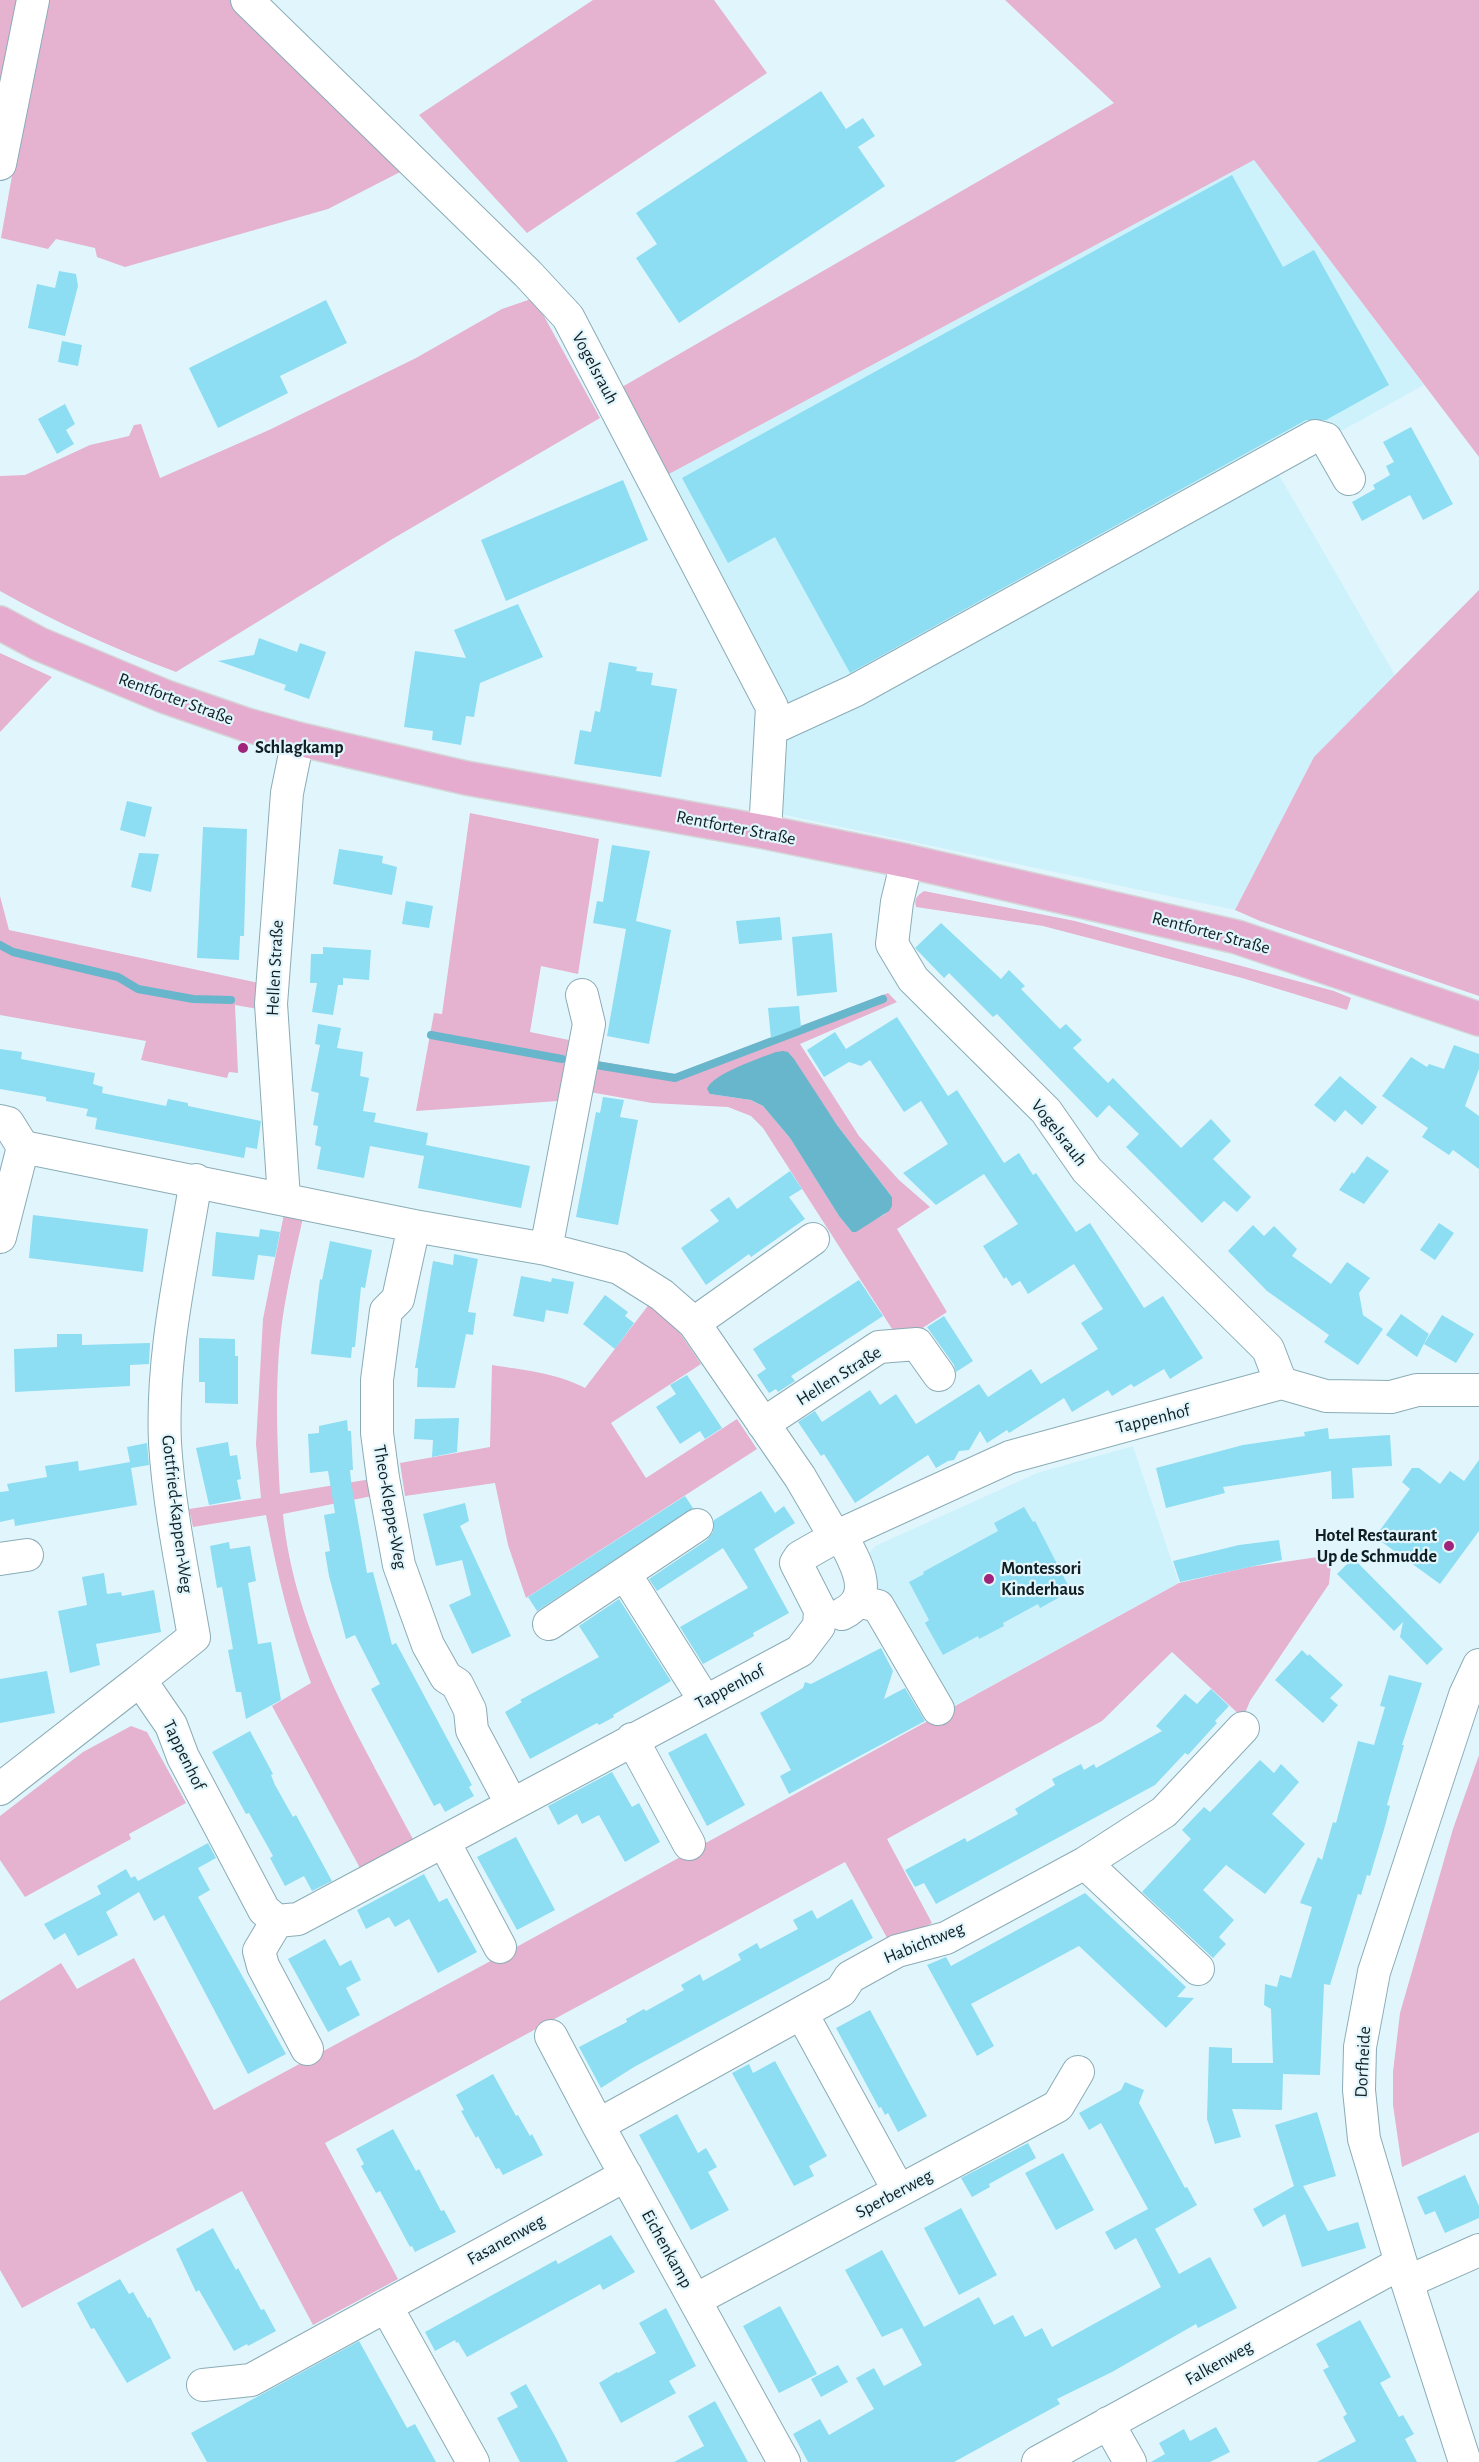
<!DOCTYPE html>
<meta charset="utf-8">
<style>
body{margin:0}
canvas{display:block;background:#e1f6fc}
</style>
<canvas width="1479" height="2462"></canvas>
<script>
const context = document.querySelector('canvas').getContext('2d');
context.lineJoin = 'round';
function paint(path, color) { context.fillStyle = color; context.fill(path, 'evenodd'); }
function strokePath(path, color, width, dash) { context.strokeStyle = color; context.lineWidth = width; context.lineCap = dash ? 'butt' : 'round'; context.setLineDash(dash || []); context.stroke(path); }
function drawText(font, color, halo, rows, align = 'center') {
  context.font = font + ' "Alegreya Sans",sans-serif'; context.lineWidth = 4.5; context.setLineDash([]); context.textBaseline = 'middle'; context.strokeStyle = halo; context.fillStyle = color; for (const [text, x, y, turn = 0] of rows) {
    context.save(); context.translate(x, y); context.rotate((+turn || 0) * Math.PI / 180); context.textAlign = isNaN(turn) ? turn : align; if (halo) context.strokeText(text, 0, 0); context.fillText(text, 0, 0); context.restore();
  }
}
const built = new Path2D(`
 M1254 160 1424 385 1275 468 1395 675 1314 757 1235 910 775 813 783 702 669 474Z
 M1133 1446 1179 1583 945 1711 877 1590 867 1566V1556L875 1546 1037 1473Z`);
const green = new Path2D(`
 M0 0H20L0 90Z
 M43 0H235L406 169 328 209 125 267 97 257 95 248 56 239 48 249 1 238Z
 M593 0H714L767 73 527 233 419 115Z
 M1005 0H1479V457L1254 160 669 474 622 387 1114 103Z
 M534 298 600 418 394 538 176 672C115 649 57 623 0 591V476L25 475 90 445 129 436 134 425 141 424 160 478 269 430 416 358 502 309Z
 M1479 590V996L1260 921 1235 910 1314 757Z
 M0 653 52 677 0 732Z
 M470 813 599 839 578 974 541 966 530 1032 569 1040 558 1101 416 1111 434 1013 442 1014Z
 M924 891 1075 921 1334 991 1351 998 1347 1010 1242 978 1043 926 916 907C914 898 917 896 924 891Z
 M0 896 9 930 259 983 258 1009 235 1005 238 1073 229 1072 227 1078 141 1060 146 1041 0 1015Z
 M888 993 897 1002 800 1044 859 1136 899 1180 930 1207 897 1229 947 1312 921 1329 896 1335 763 1128 751 1116 728 1107 652 1103 584 1091 591 1060 675 1074ZM788 1052 837 1125 892 1197 885 1214 852 1232 839 1216 790 1138 763 1106 751 1100 710 1094Z
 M284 1214 303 1218C296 1248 289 1279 284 1309 274 1371 277 1433 280 1494L371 1479 372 1496 283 1514C294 1632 359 1736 413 1839L360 1868 272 1706 311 1683C290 1628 277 1573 266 1515L193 1527 189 1509 261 1498 256 1444 263 1319Z
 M650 1303 673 1323 701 1364 611 1423 646 1478 737 1419 757 1449 526 1598 508 1545 495 1483 405 1496 400 1463 490 1447 492 1365C523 1370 557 1373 585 1388Z
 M1332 1555 1329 1584 1250 1701 1243 1718 1172 1652 1102 1721 887 1839 932 1923 891 1945 845 1862 325 2143 398 2279 313 2325 242 2191 22 2308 0 2270V2001L61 1963 77 1989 134 1958 214 2110 511 1950 1179 1583 1249 1567Z
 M131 1726 147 1732 186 1803 129 1834 131 1839 25 1897 0 1860V1816L83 1752Z
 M1479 1755V2132L1402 2167 1393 2105V2072L1400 2013 1453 1829Z`);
const water = new Path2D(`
 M783 1051 788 1052 794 1059 837 1125 892 1197V1206L889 1211 856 1232H852L839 1216 790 1138 763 1106 751 1100 710 1094 707 1089C712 1074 760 1058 776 1052Z`);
const stream = new Path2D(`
 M0 945 13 952 118 977 138 989 193 999 231 1000
 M431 1035 562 1059
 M596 1065 675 1078 883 999`);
const building = new Path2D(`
 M821 91 846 129 863 118 875 136 858 147 885 186 679 323 636 258 657 244 636 213Z
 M1232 175 1283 267 1314 250 1389 385 1326 420H1306L850 673 775 537 728 563 682 478Z
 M59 271 76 274 78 286 65 336 28 328 37 284 55 288Z
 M326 300 347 343 280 376 288 393 218 428 189 368Z
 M62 341 82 345 78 366 58 362Z
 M65 404 75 424 66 430 74 444 57 454 38 419Z
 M1411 427 1453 504 1423 520 1410 495 1362 521 1352 502 1375 489 1373 485 1390 475 1386 466 1394 462 1383 442Z
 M623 480 648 540 506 601 481 540Z
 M518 604 543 657 480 683 474 717 466 716 461 745 432 740 433 731 404 727 415 651 466 658 454 630Z
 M259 638 297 652 300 643 326 652 309 699 284 690 286 685 218 661 254 655Z
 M609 662 637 667 636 671 653 673 651 685 677 689 661 777 574 764 580 730 591 732 595 711 600 712Z
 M127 801 152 807 145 837 120 830Z
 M203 827 247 829 244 936H240L239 960 197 958Z
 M612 845 650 851 636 921 671 930 649 1044 607 1036 626 929 593 923 597 901 603 902Z
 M339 849 383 856 382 863 397 867 392 895 333 884Z
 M139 853 159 854 151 892 131 887Z
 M406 901 433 906 429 928 402 924Z
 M780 917 782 940 739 944 736 921Z
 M941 923 1001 979 1009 970 1025 986 1021 989 1060 1029 1066 1024 1082 1040 1073 1048 1108 1083 1113 1078 1181 1148 1211 1119 1231 1141 1213 1159 1251 1197 1237 1212 1224 1201 1202 1223 1126 1147 1139 1134 1109 1105 1097 1118 997 1014 993 1017 949 973 944 978 915 948Z
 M832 933 837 992 797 996 792 937Z
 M323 947 371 950 369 980 343 978V985H338L333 1015 312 1012 317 983H310L311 954H323Z
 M799 1006 801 1027 771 1038 768 1008Z
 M897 1017 948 1096 957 1090 1004 1163 1019 1153 1033 1175 1036 1173 1076 1232 1090 1223 1144 1308 1163 1296 1203 1358 1170 1379 1164 1369 1134 1387 1131 1384 1112 1396 1108 1390 1072 1412 1064 1398 1009 1433 1007 1430 987 1443 980 1431 969 1450 959 1451 954 1460 948 1461 936 1468 928 1455 855 1503 824 1454 821 1456 798 1422 815 1411 822 1422 870 1390 880 1405 896 1394 916 1424 979 1384 988 1397 1031 1369 1041 1384 1098 1349 1081 1323 1103 1309 1074 1264 1028 1294 1020 1281 1012 1286 1006 1277 1004 1279 983 1246 1018 1224 984 1174 936 1205 903 1173 948 1144 921 1101 904 1112 870 1060 861 1066 849 1062 824 1077 807 1050 835 1032 846 1049Z
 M318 1024 341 1028 337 1048 363 1052 360 1076 369 1078 363 1111 376 1113 374 1122 428 1133 426 1145 530 1166 521 1208 418 1188 424 1156 370 1146 364 1178 317 1169 321 1147 315 1145 318 1126 313 1125 319 1093 311 1091 320 1045 315 1044Z
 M1454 1045 1479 1054V1069L1465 1106 1479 1116V1169L1453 1150 1449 1155 1422 1137 1428 1128 1382 1096 1411 1057 1427 1067 1429 1064 1444 1069Z
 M0 1049 22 1052 21 1059 95 1073 93 1084 103 1087 102 1093 166 1106 168 1099 188 1103V1106L261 1121 257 1149 246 1147 244 1158 95 1129 97 1118 86 1116 88 1109 46 1101V1097L0 1089Z
 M1340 1076 1377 1107 1362 1125 1345 1110 1335 1122 1314 1105Z
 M603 1097 624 1100 620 1117 638 1120 618 1225 576 1217 596 1112 600 1113Z
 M1367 1156 1389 1171 1364 1204 1339 1190 1352 1172 1354 1174Z
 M790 1171 802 1189 789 1197 805 1219 751 1257 749 1254 706 1285 681 1248 719 1221 710 1210 729 1197 737 1209Z
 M33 1215 148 1229 143 1272 29 1258Z
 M1439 1223 1454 1233 1435 1260 1420 1250Z
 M1253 1225 1264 1236 1274 1226 1297 1249 1292 1256 1331 1284 1347 1262 1370 1278 1359 1293 1363 1315 1383 1329 1358 1365 1324 1342 1329 1335 1267 1291 1228 1251Z
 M260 1229 280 1232 275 1257 258 1255 254 1280 212 1276 216 1232 259 1237Z
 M330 1241 372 1250 365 1288 361 1287 355 1347H352L351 1358 311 1354 320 1279 322 1280Z
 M454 1254 478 1259 468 1312 476 1313 473 1335 466 1334 455 1388 417 1387 418 1368H415L433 1261 453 1265Z
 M521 1276 551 1282 552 1278 574 1282 568 1314 546 1310 544 1322 513 1316Z
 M859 1280 883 1316 791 1376 795 1381 778 1392 776 1389 769 1393 757 1375 766 1369 753 1349Z
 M605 1295 628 1312 625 1316 634 1323 615 1349 583 1324Z
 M1401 1314 1429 1334 1417 1357 1386 1335Z
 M1442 1315 1474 1334 1456 1363 1424 1344Z
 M944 1316 973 1361 956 1372 954 1365 927 1327Z
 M57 1334H82V1345L150 1343 149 1364 130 1365V1386L15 1392 14 1349 57 1347Z
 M199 1338 235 1339V1356H238V1404L205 1403V1382H199Z
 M687 1375 722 1428 705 1439 700 1431 680 1444 656 1407 676 1394 670 1385Z
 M459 1418 457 1452 432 1457 433 1440 414 1439 415 1419Z
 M347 1420 348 1431H351L353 1470H350L351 1481 367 1573 373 1572 392 1645 396 1643 472 1785 469 1787 474 1796 445 1812 440 1803 434 1806 371 1689 380 1684 355 1635 346 1639 329 1576 325 1552 330 1551 324 1515 335 1513 328 1471 310 1473 308 1434 319 1433V1426Z
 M1328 1428 1329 1439 1390 1435 1392 1466 1352 1468 1354 1498 1332 1499 1331 1471 1223 1487 1225 1493 1166 1508 1156 1468 1243 1445 1305 1436 1304 1432Z
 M228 1442 230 1456 237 1455 241 1479 237 1480 241 1499 209 1505 196 1448Z
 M147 1443 149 1465 131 1468 137 1505 15 1526 14 1519 0 1522V1492L9 1491 7 1484 47 1477 45 1466 78 1461 79 1471 130 1462 127 1447Z
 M1479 1460V1531L1440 1584 1375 1537 1410 1489 1402 1482 1412 1468H1419L1440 1484 1450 1471 1464 1481Z
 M761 1491 775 1513 784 1506 795 1523 754 1549 789 1613 753 1633 754 1636 703 1664 680 1627 748 1588 723 1548 657 1591 649 1579 707 1540 713 1532 714 1520Z
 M685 1496 693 1508 537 1611 528 1597Z
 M465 1503 469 1521 460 1526 511 1636 472 1654 449 1605 471 1595 462 1560 436 1566 423 1514Z
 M1024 1507 1033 1522 1035 1521 1071 1591 1040 1608 1038 1604 1003 1623 1004 1626 979 1639 978 1636 943 1655 925 1623 929 1620 909 1582 924 1574 923 1572 998 1531 994 1523Z
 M1279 1540 1282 1560 1180 1582 1173 1561 1239 1545Z
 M229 1542 230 1549 250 1546 256 1581 248 1583 258 1644 271 1642 281 1700 246 1719 241 1692H236L228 1650 233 1649 222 1587 217 1588 210 1546Z
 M1358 1553V1563L1443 1649 1427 1665 1400 1637 1403 1622 1394 1631 1337 1574Z
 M104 1573 107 1594 121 1592 122 1596 154 1590 161 1632 96 1644 100 1665 70 1673 58 1611 87 1605 82 1577Z
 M619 1599 671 1681 613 1715 614 1717 599 1725 597 1723 530 1759 505 1712 522 1702 520 1700 599 1657 579 1626Z
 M881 1648 893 1671 884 1699 905 1688 925 1721 789 1794 780 1776 791 1770 760 1713 803 1688 805 1682 811 1684Z
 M1302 1650 1308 1656 1309 1654 1343 1685 1330 1698 1338 1705 1323 1723 1275 1680Z
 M47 1671 55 1713 0 1723V1679Z
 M1389 1675 1422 1683 1402 1745H1404L1387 1805 1390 1806 1385 1826 1370 1876 1367 1875 1361 1895 1358 1894 1330 1985 1324 1984 1320 2075 1283 2074 1282 2110 1232 2109 1241 2137 1215 2144 1207 2119 1209 2047 1232 2048V2063H1273L1271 2009 1264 2005 1265 1984 1277 1987 1280 1975 1291 1978 1312 1907 1300 1903 1318 1857 1322 1860 1333 1822 1336 1823 1358 1741 1374 1745 1385 1707 1380 1706Z
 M1211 1689 1229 1706 1215 1721 1217 1723 1188 1755 1185 1753 1155 1785 936 1904 924 1883 915 1887 905 1870 965 1838 967 1842 1018 1814 1015 1809 1055 1785 1052 1779 1081 1764 1084 1770 1094 1764 1096 1768 1162 1731 1156 1726 1185 1694 1197 1704Z
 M250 1731 273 1774 271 1775 275 1785 293 1817 296 1815 332 1881 312 1891 304 1876 285 1886 270 1858 273 1856 249 1813 246 1814 212 1752Z
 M706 1733 745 1805 707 1826 668 1753Z
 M1260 1760 1274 1773 1281 1764 1299 1782 1272 1814 1305 1844 1265 1894 1226 1865 1203 1890 1234 1920 1219 1937 1226 1944 1213 1958 1142 1892 1191 1839 1182 1830 1204 1807 1210 1812Z
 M612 1772 632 1807 639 1803 660 1842 625 1862 599 1815 582 1824 577 1814 558 1825 548 1806Z
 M516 1837 555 1910 517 1930 477 1857Z
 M208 1843 216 1858 198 1868 210 1890 198 1897 286 2054 248 2074 164 1915 154 1921 139 1892 106 1912 118 1935 78 1956 65 1933 54 1940 44 1924 101 1894 97 1886 126 1869 131 1878 135 1876 138 1881Z
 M424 1874 439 1902 447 1898 477 1952 438 1973 409 1919 395 1927 389 1917 366 1929 357 1910Z
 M1085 1893 1186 1987 1177 1997 1194 1998 1166 2028 1079 1946 971 2004 994 2046 977 2056 927 1965 946 1957 951 1966Z
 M852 1899 873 1938 634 2067 601 2088 579 2047 627 2022 626 2019 644 2009 646 2011 684 1990 681 1985 700 1974 703 1981 741 1960 738 1954 757 1943 760 1949 798 1929 793 1920 812 1910 817 1919Z
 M325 1939 340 1966 351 1960 361 1980 346 1988 360 2015 328 2032 288 1959Z
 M870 2010 927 2116 898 2132 888 2113 885 2115 881 2107 879 2108 836 2028Z
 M775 2061 827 2156 809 2166 814 2176 794 2186 732 2073 749 2064 753 2073Z
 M493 2074 516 2116 518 2115 530 2136 532 2134 543 2155 503 2175 499 2168 496 2169 478 2136 476 2138 461 2111 464 2110 456 2095Z
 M1125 2082 1144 2090 1139 2103 1185 2188 1187 2187 1197 2205 1155 2229 1179 2274 1210 2257 1237 2308 1198 2328 1196 2324 1112 2372 1057 2399 1060 2404 954 2462H808L793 2434 820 2419 829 2435 874 2409 856 2378 874 2368 884 2386 922 2365 902 2328 882 2337 845 2270 882 2250 924 2327 979 2297 994 2325 1013 2315 1025 2337 1042 2328 1052 2347 1161 2287 1136 2238 1115 2250 1105 2232 1148 2209 1101 2123 1089 2130 1079 2113 1121 2090Z
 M1317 2112 1336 2176 1303 2186 1328 2231 1358 2222 1366 2248 1302 2267 1285 2214 1263 2227 1253 2209 1294 2186 1275 2125Z
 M677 2114 698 2153 706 2148 717 2167 708 2172 729 2210 691 2230 639 2135Z
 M393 2129 416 2171 419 2169 441 2211 444 2210 456 2232 415 2252 412 2246 410 2247 380 2191 376 2193 361 2166 364 2164 356 2149Z
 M1028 2143 1036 2158 989 2184 990 2187 972 2197 961 2178Z
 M1063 2153 1094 2210 1056 2230 1025 2173Z
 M1465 2175 1479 2206V2218L1445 2233 1435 2211 1425 2215 1417 2197Z
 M961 2208 997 2275 959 2295 924 2228Z
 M213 2228 236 2270 238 2268 261 2310 264 2309 276 2331 248 2346 247 2344 234 2351 199 2290 196 2292 176 2249Z
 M611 2235 635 2272 603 2290 600 2284 467 2357 458 2342 456 2343 455 2340 435 2351 425 2332 556 2260 558 2264Z
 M120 2279 129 2294 133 2292 148 2318 150 2317 171 2358 127 2383 94 2328 91 2329 77 2303Z
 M780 2306 817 2374 779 2393 743 2326Z
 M666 2308 696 2366 669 2381 676 2393 621 2423 599 2383 617 2372 618 2373 656 2353 639 2323Z
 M1360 2320 1391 2377 1380 2383 1399 2417 1403 2415 1414 2434 1405 2439 1417 2462H1317L1356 2441 1343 2417 1347 2414 1323 2370 1329 2367 1316 2344Z
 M359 2341 407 2428 415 2424 436 2462H207L191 2433Z
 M838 2365 848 2382 821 2397 811 2379Z
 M526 2384 556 2438 568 2462H520L497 2418 518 2407 510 2393Z
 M715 2401 748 2462H674L704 2446 688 2416Z
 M1216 2427 1230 2452 1210 2462H1151L1165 2454 1159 2443 1184 2429 1190 2441Z`);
const minor = new Path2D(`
 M247 0 528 274 568 317 772 707 765 832
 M0 164 33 0
 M771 729 854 691 1315 436 1326 439 1349 479
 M907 861 897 902 892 944 913 979 1046 1111 1087 1170 1268 1349 1281 1383
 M0 1121 8 1123 23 1147 414 1226 546 1249 619 1268 662 1295 694 1323 800 1477 835 1537
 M284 1198 271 1004 287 793 298 739
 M414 1226 398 1299 386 1311 377 1380V1433L383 1478 399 1565 428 1645 446 1677 457 1684 470 1710 472 1730 511 1803
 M0 1237 23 1147
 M546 1249 589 1024 582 995
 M694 1323 813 1239
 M763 1424 879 1347 917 1344 939 1375
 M841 1535C854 1560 878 1596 842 1614
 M0 1559 27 1555
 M625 1574 705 1701
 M857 1601 878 1606 938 1709
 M549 1624 697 1525
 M140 1680 194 1637C183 1573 169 1508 165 1443 161 1355 182 1267 196 1180
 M632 1739 689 1844
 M0 1789 140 1680 171 1725 183 1757 264 1910 277 1921 298 1919 800 1651 819 1626 820 1610 796 1563 800 1557 835 1537 1010 1457 1281 1383 1326 1396 1391 1397 1417 1390H1479
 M444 1842 500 1947
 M1085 1863 1198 1969
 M277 1921 259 1951 263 1966 307 2049
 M802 2014 899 2191
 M551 2036 598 2125 784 2462
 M598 2125 841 1991 850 1977 897 1951 946 1938 1085 1863 1164 1812 1243 1728
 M1407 2282 1479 2250
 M695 2300 1058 2106 1078 2072
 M386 2306 473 2462
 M203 2385 251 2380 626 2175
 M1108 2423 1130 2462
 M1038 2462 1401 2263
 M1465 2462 1401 2263 1364 2139 1359 2090 1360 2047 1374 1972 1465 1695 1479 1665`);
const major = new Path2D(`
 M0 623 39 644 166 697 247 725 298 739 466 778 765 832 907 861 1237 937 1479 1019`);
const markers = [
 [243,748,6,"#9f247a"],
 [1449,1546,6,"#9f247a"],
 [989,1579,6,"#9f247a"]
];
const streetNames = [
 ["Vogelsrauh",595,368,62],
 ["Rentforter Straße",176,699,20],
 ["Rentforter Straße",736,828,11],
 ["Rentforter Straße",1211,933,15],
 ["Hellen Straße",275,968,-87],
 ["Vogelsrauh",1059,1133,52],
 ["Hellen Straße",839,1376,-32],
 ["Tappenhof",1153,1419,-14],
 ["Theo-Kleppe-Weg",390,1507,80],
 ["Gottfried-Kappen-Weg",177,1514,83],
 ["Tappenhof",730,1687,-28],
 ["Tappenhof",184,1755,64],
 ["Habichtweg",924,1943,-22],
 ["Dorfheide",1363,2062,-87],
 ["Sperberweg",894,2194,-28],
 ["Fasanenweg",506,2240,-29],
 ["Eichenkamp",667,2249,61],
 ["Falkenweg",1219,2363,-29]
];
const poiNames = [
 ["Schlagkamp",255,748],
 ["Hotel Restaurant",1437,1536,"right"],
 ["Up de Schmudde",1437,1557,"right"],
 ["Montessori",1001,1569],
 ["Kinderhaus",1001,1590]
];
paint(built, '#cef2fc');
paint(green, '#e5b2d0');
paint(water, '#67b6cb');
strokePath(stream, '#67b6cb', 8);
paint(building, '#8dddf3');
strokePath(minor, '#8bacb6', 34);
strokePath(major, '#d4d6d7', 36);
strokePath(minor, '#fff', 32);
strokePath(major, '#e6acd0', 33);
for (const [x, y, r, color] of markers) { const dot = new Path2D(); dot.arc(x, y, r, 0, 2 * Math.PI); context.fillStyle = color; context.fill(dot); strokePath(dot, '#e1f6fc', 2); }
drawText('18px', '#111e22', '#e1f6fc', streetNames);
drawText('bold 18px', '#111e22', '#e1f6fc', poiNames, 'left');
</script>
